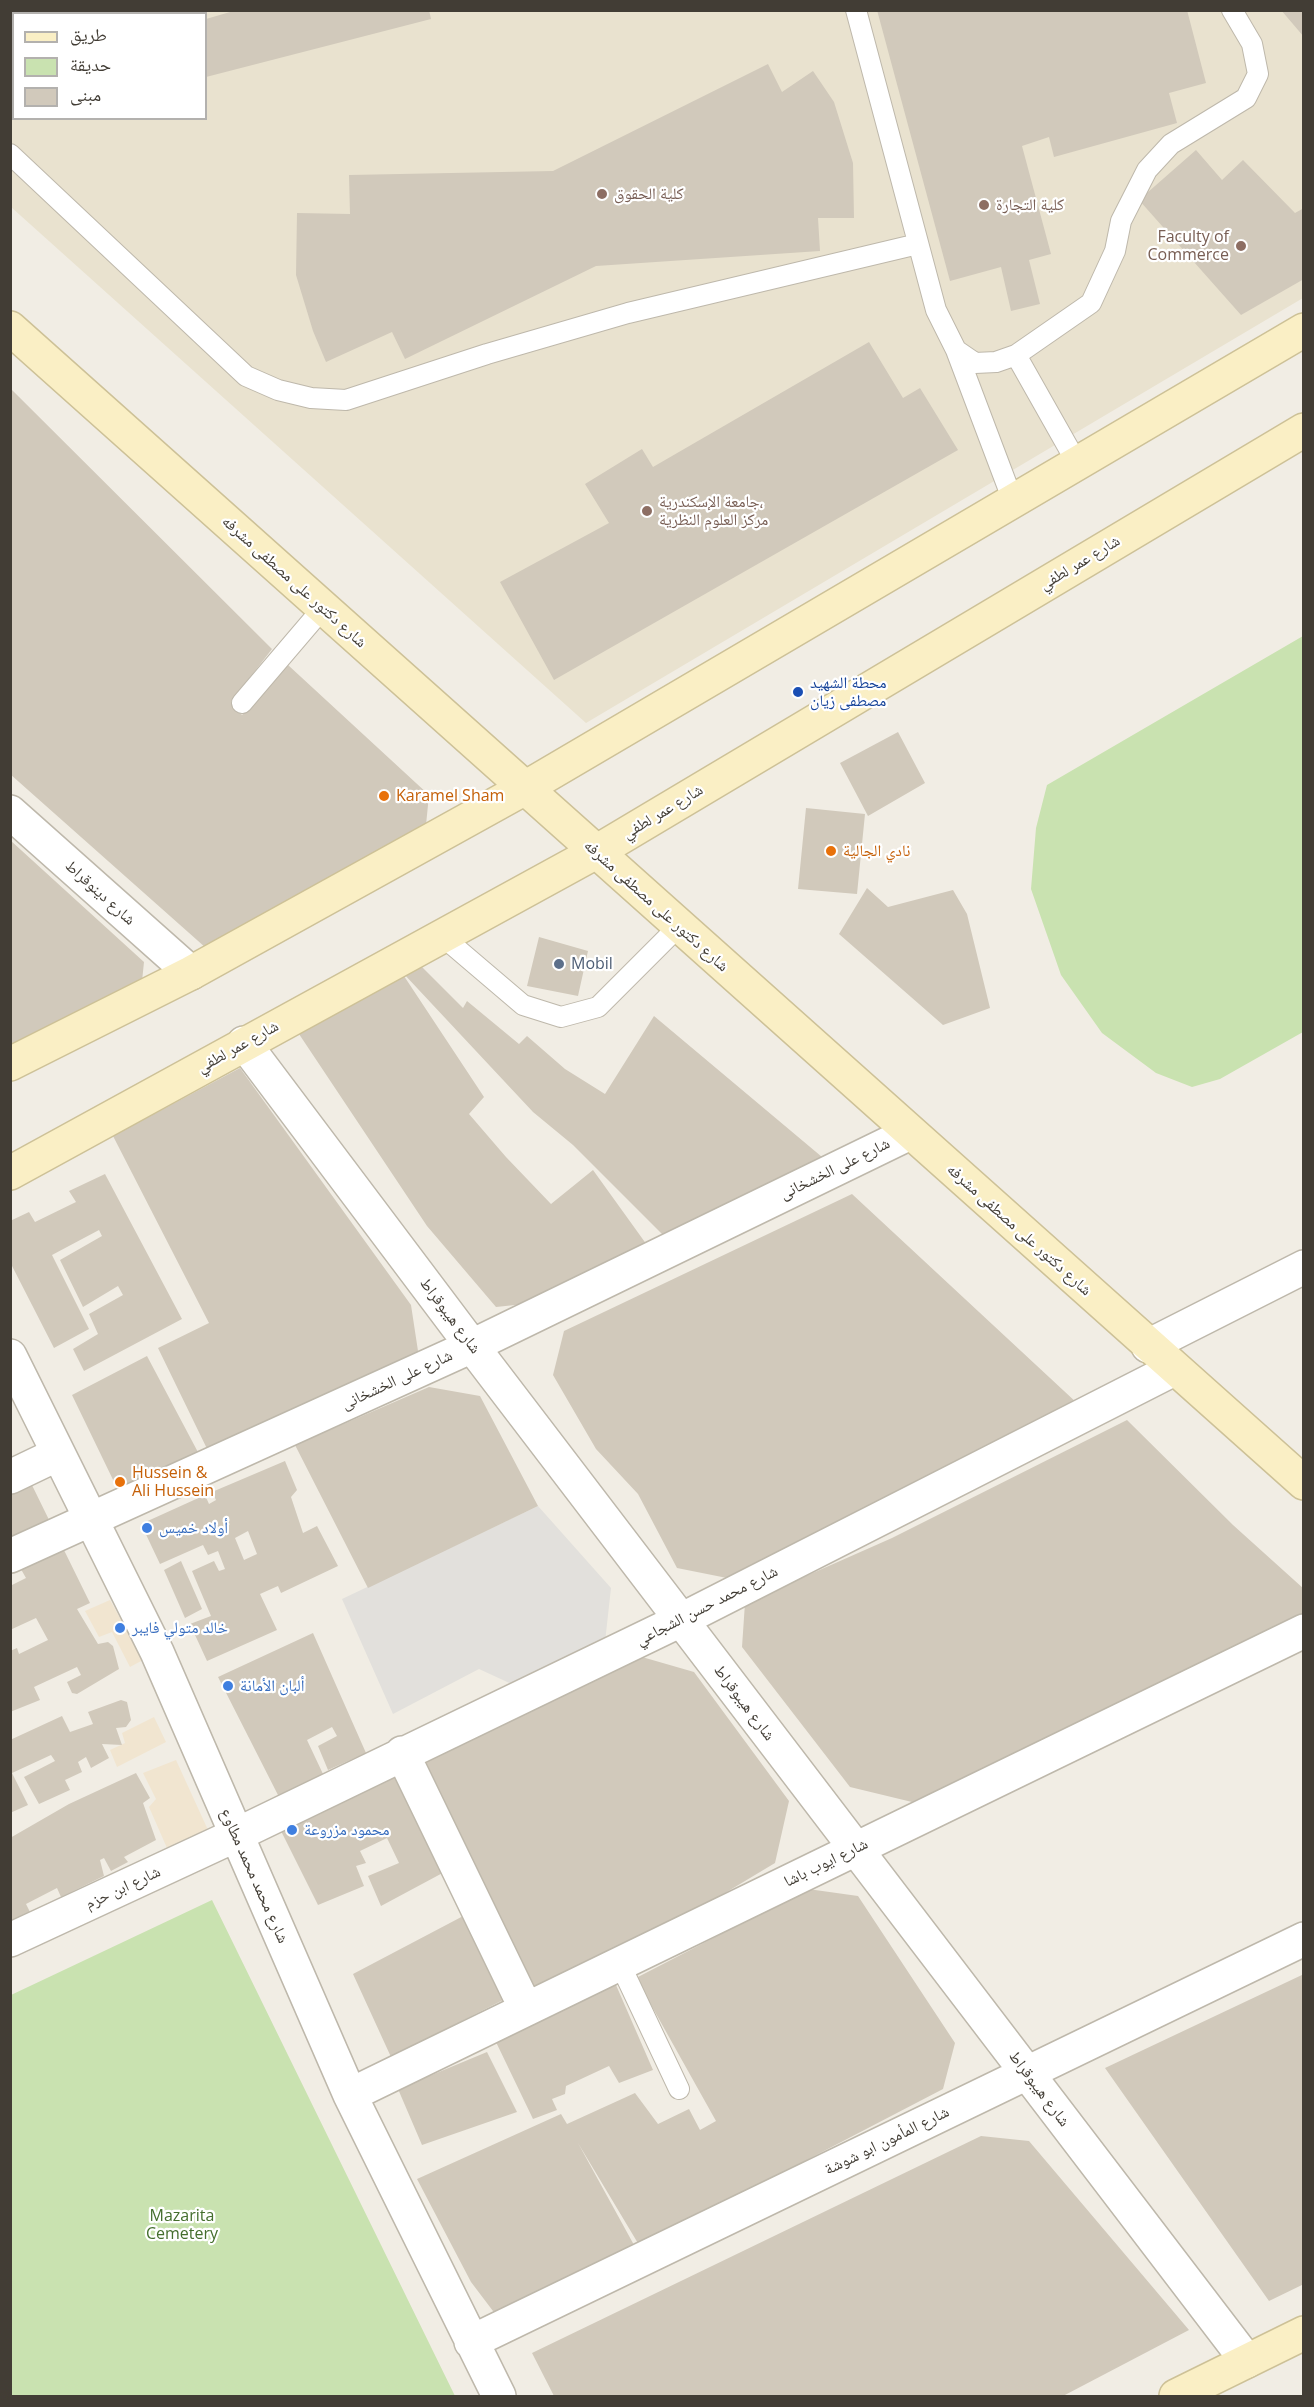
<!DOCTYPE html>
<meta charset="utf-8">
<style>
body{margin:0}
#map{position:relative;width:1314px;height:2407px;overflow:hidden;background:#f1ede4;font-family:"Open Sans","Noto Naskh Arabic",sans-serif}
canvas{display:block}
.frame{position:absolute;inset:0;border:12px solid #423d35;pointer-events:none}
.legend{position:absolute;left:12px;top:12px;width:195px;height:108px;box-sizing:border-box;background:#fff;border:2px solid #b3b1ae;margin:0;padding:8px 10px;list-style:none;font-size:18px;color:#423d35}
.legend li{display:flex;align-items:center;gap:12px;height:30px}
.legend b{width:30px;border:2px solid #b3b1ae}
</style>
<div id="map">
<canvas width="1314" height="2407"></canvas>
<div class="frame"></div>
<ul class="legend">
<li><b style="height:8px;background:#faefc5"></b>طريق</li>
<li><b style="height:16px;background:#c9e2b0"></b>حديقة</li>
<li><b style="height:16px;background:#d1c9bb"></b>مبنى</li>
</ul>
</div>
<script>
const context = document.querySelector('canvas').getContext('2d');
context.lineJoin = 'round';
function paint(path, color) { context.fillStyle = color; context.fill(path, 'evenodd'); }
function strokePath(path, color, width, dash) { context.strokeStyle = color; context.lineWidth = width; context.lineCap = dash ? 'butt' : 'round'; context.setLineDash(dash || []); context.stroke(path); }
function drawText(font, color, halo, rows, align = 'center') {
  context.font = font + ' "Open Sans","Noto Naskh Arabic",sans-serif'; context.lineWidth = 4.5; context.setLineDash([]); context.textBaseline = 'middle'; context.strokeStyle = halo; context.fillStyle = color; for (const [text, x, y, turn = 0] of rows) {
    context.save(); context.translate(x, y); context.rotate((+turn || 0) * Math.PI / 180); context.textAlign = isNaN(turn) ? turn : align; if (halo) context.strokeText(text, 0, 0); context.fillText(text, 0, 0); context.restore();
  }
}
const commercial = new Path2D(`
 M110 1600 143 1660 130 1667 112 1632 99 1637 85 1611Z
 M154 1717 166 1742 117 1767 110 1750 125 1743 122 1733Z
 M176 1760 208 1830 167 1848 149 1807 156 1799 143 1773Z`);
const education = new Path2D(`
 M11 11H1303V298L586 723 11 207ZM14 14H206V118H14Z`);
const green = new Path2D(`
 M1303 636V1032L1220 1079 1192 1087 1156 1073 1102 1033 1061 975 1031 889 1036 828 1047 785Z
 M212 1900 455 2396H11V1995Z`);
const parking = new Path2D(`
 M538 1506 611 1588 605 1642 516 1686 479 1669 393 1714 342 1599Z`);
const building = new Path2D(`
 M237 10H429L431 19 206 77V19Z
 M877 10H1187L1206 83 1169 93 1177 123 1054 157 1049 137 1022 146 1051 254 1029 260 1040 304 1011 311 1001 267 950 281Z
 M1281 10H1304V37Z
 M768 64 782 92 813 71 834 102 853 163 854 218H818L820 251 596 266 405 359 392 332 326 362 313 331 296 275 297 213 350 214 349 175 553 171Z
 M1196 150 1222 180 1243 160 1295 213 1304 208V279L1241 315 1139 200Z
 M869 342 903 398 920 388 958 450 554 680 500 582 609 523 585 484 642 449 653 467Z
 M10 388 272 649 231 702 242 715 288 665 429 795 426 825 206 948 10 774Z
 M898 732 925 783 868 816 840 763Z
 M806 808 865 814 857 894 798 889Z
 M10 840 144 962 141 991 10 1058Z
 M867 888 888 907 953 890 967 914 990 1008 943 1025 839 934Z
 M539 937 588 951 578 996 527 986Z
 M419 964 463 1008 467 1001 519 1044 527 1036 565 1069 605 1094 654 1016 822 1157 819 1172 670 1242 573 1145 533 1112 403 973Z
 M402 973 484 1097 469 1114 506 1157 551 1204 593 1170 652 1252 543 1302 496 1307 427 1226 299 1034Z
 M240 1068 411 1305 418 1351 409 1368 212 1459 158 1348 209 1323 113 1136Z
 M105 1174 182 1319 84 1371 73 1349 98 1334 89 1314 123 1295 118 1286 83 1307 60 1260 102 1236 99 1230 52 1255 89 1329 54 1348 10 1262V1221L29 1212 35 1222 76 1202 69 1191Z
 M852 1194 1078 1404 727 1578 677 1568 638 1494 596 1449 553 1375 564 1331Z
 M147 1356 200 1456 117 1488 72 1395Z
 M429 1387 480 1396 538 1506 368 1588 295 1445Z
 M1127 1420 1233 1525 1304 1589V1624L912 1802 850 1787 742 1647 745 1603 892 1538Z
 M285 1461 297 1490 291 1497 303 1533 317 1526 338 1566 281 1593 278 1586 260 1594 277 1630 207 1661 190 1624 211 1616 192 1571 214 1561 219 1571 225 1569 218 1551 208 1555 203 1545 160 1564 141 1524 205 1495 209 1504 216 1500 212 1492ZM248 1531 257 1554 244 1560 235 1538Z
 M28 1477 53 1528 10 1549V1485Z
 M61 1544 90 1603 77 1609 98 1644 108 1642 113 1646 119 1669 77 1694 72 1693 67 1682 81 1675 77 1667 34 1687 40 1700 10 1712V1651L17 1648 19 1654 48 1640 36 1618 10 1630V1586L26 1578 18 1564Z
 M181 1561 202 1609 185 1618 164 1570Z
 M313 1633 366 1753 328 1770 318 1746 337 1736 332 1727 307 1740 323 1774 279 1797 218 1677Z
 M642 1657 694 1672 789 1801 775 1863 660 1932 533 1994 411 1756 556 1697Z
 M121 1700 127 1702 131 1720 126 1727 116 1728 122 1745 102 1744 109 1758 91 1768 86 1757 78 1762 82 1772 65 1780 70 1790 39 1804 24 1777 55 1761 51 1755 12 1773 28 1805 10 1813V1740L62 1716 70 1732 93 1724 88 1712Z
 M399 1770 450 1869 381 1906 368 1876 399 1863 387 1838 360 1851 366 1863 356 1866 364 1886 318 1905 280 1829Z
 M136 1773 150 1798 143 1803 156 1840 124 1857 128 1862 111 1871 104 1858 100 1860 104 1876 61 1897 57 1888 26 1904 30 1912 10 1921V1838L69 1804Z
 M808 1889 858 1896 955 2043 943 2089 703 2214 642 2250 578 2143 634 2245 496 2315 471 2282 417 2179 561 2114 567 2124 635 2093 658 2124 689 2109 700 2130 716 2121 636 1978Z
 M467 1914 507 1998 391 2057 353 1974Z
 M1304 1974V2284L1269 2301 1105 2068Z
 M616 1985 653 2070 619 2083 609 2066 566 2086 565 2094 552 2099 557 2110 533 2119 495 2040Z
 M487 2052 517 2112 422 2145 398 2089Z
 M981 2136 1029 2141 1189 2330 1063 2396H554L532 2353Z`);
const service = new Path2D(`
 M856 10 936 310 956 350 975 363 996 362 1016 355 1091 303 1115 251 1121 221 1147 170 1171 144 1246 98 1258 74 1252 44 1232 10
 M10 154 246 376 278 390 311 398 346 400 487 354 628 313 918 244
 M956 350 1013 501
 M1016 355 1077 463
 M242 703 323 608
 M442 936 523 1005 561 1017 598 1007 679 926
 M620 1964 679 2089`);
const minor = new Path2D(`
 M10 812 191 973
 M244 1043 472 1346 1247 2361
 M10 1356 157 1652 350 2095 499 2396
 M10 1477 58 1454
 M10 1556 472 1346 910 1133
 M402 1753 526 2009
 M10 1940 236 1835 681 1620 1174 1369
 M350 2095 1304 1631
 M471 2342 1304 1939`);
const tertiary = new Path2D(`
 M1148 1346 1304 1267`);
const secondary = new Path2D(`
 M10 328 1304 1483
 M10 1064 191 973 525 788 1304 330
 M10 1173 596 852 1304 430
 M1176 2396 1304 2333`);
const markers = [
 [602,194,6,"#8d6e63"],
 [984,205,6,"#8d6e63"],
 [1241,246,6,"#8d6e63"],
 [647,511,6,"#8d6e63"],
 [798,692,6,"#1a4fb4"],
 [384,796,6,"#e8710a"],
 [831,851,6,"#e8710a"],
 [559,964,6,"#5c6f8a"],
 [120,1482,6,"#e8710a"],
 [147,1528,6,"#3f7fe0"],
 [120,1628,6,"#3f7fe0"],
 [228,1686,6,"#3f7fe0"],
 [292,1830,6,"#3f7fe0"]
];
const educationNames = [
 ["كلية الحقوق",614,194],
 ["كلية التجارة",996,205],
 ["Faculty of",1229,237,"right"],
 ["Commerce",1229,255,"right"],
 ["جامعة الإسكندرية،",659,502],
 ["مركز العلوم النظرية",659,520]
];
const streetNames = [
 ["شارع عمر لطفي",1080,563,-31],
 ["شارع دكتور على مصطفى مشرفه",294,582,42],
 ["شارع عمر لطفي",663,812,-31],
 ["شارع دينوقراط",100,893,42],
 ["شارع دكتور على مصطفى مشرفه",656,906,42],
 ["شارع عمر لطفي",238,1047,-29],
 ["شارع على الخشخانى",835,1169,-26],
 ["شارع دكتور على مصطفى مشرفه",1019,1230,42],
 ["شارع هيبوقراط",450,1316,53],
 ["شارع على الخشخانى",397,1380,-25],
 ["شارع محمد حسن الشجاعي",707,1606,-27],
 ["شارع هيبوقراط",744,1703,53],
 ["شارع ايوب باشا",826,1863,-26],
 ["شارع محمد محمد مطاوع",254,1876,66],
 ["شارع ابن حزم",123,1888,-25],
 ["شارع هيبوقراط",1039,2089,53],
 ["شارع المأمون ابو شوشة",887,2141,-26]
];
const transitNames = [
 ["محطة الشهيد",810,683],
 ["مصطفى زيان",810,701]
];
const foodNames = [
 ["Karamel Sham",396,796],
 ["نادي الجالية",843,851],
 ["Hussein &",132,1473],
 ["Ali Hussein",132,1491]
];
const serviceNames = [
 ["Mobil",571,964]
];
const shopNames = [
 ["أولاد خميس",159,1528],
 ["خالد متولي فايبر",132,1628],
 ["ألبان الأمانة",240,1686],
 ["محمود مزروعة",304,1830]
];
const parkNames = [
 ["Mazarita",182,2216],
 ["Cemetery",182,2234]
];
paint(commercial, '#f1e5d0');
paint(education, '#e9e2cf');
paint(green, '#c9e2b0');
paint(parking, '#e2e0dc');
paint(building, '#d1c9bb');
strokePath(service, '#beb8ab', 22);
strokePath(minor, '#beb8ab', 36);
strokePath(tertiary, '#beb8ab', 36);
strokePath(secondary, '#cdc197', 36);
strokePath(service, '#fff', 20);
strokePath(minor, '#fff', 33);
strokePath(tertiary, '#fff', 33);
strokePath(secondary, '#faefc5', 33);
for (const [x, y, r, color] of markers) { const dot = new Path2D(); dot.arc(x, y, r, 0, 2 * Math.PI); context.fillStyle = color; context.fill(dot); strokePath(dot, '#fff', 2); }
drawText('16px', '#785e54', '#fff', educationNames, 'left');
drawText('16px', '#423d35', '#fff', streetNames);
drawText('16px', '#164399', '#fff', transitNames, 'left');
drawText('16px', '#c56008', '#fff', foodNames, 'left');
drawText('16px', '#4e5e75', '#fff', serviceNames, 'left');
drawText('16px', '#366cbe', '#fff', shopNames, 'left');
drawText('16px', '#446e2d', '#fff', parkNames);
</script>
